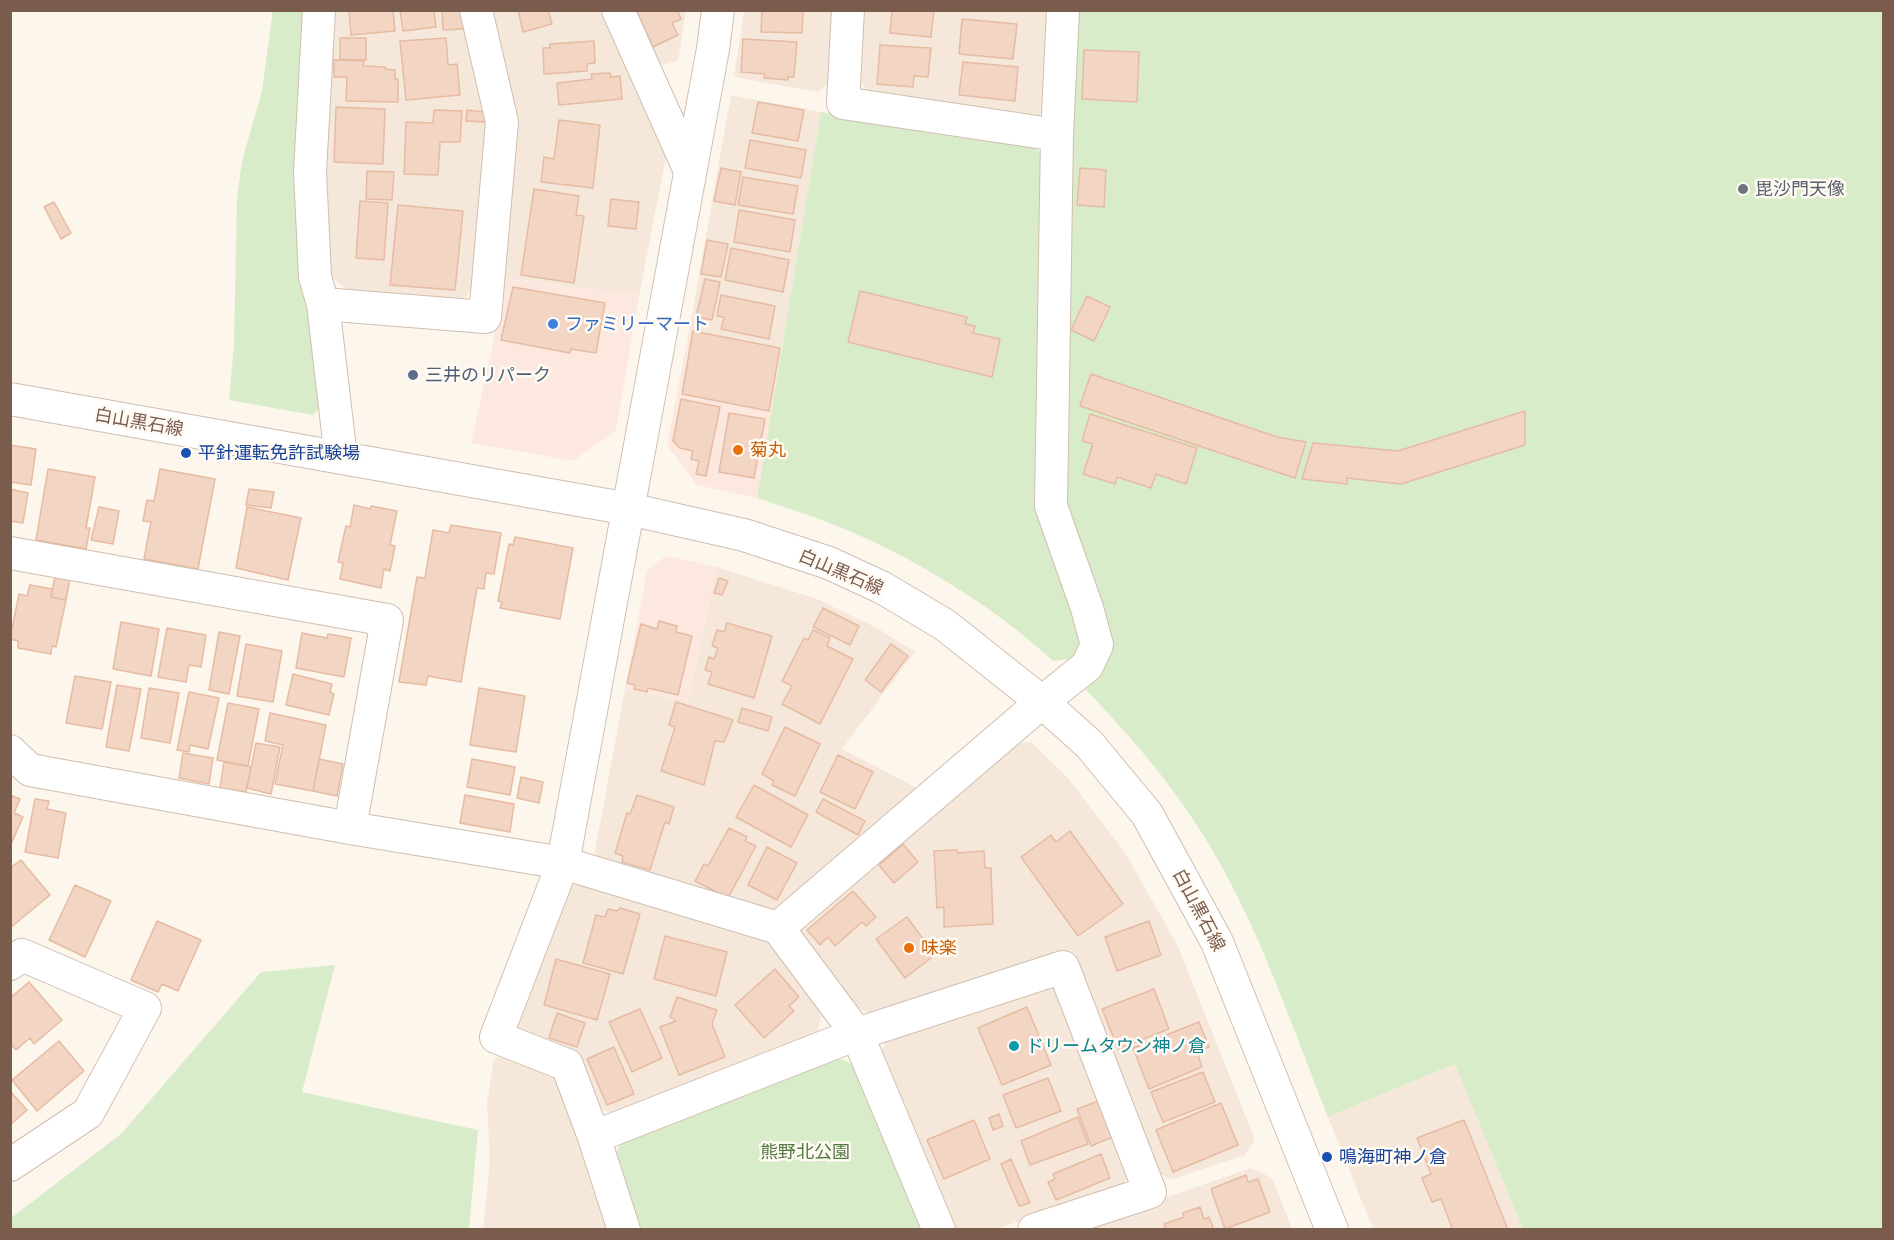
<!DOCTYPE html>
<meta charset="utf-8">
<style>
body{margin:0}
#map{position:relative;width:1894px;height:1240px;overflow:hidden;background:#fdf6ec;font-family:Barlow,sans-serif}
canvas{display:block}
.frame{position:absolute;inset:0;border:12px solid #7a5c4d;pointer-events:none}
</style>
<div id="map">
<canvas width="1894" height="1240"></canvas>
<div class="frame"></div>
</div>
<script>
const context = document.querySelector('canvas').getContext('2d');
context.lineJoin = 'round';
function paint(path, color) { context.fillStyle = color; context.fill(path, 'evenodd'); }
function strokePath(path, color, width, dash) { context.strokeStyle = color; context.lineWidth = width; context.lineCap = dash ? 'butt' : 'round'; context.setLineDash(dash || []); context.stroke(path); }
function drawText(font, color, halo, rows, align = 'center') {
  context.font = font + ' Barlow,"Noto Sans JP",sans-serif'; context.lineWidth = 5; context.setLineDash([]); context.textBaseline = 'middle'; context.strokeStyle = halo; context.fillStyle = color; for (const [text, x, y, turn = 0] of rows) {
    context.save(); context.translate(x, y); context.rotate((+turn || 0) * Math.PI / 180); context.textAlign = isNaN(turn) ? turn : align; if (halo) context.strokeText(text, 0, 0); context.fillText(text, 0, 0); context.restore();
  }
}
const residential = new Path2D(`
 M333 11H464L490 122 478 284 459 304 355 295 330 276 325 174Z
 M488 11H609L667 152 639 296 500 277Z
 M630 11H686L678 61 655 67Z
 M744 11H834L830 82 818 92 734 77Z
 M860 11H1052L1047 109 1033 120 869 93 857 77Z
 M731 95 821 112 782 347 689 331Z
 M717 567 817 599 877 628 915 652 842 749 923 791 782 907 763 913 600 864 595 851 625 689 688 701Z
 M1031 742 1067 777 1124 851 1178 946 1255 1140 1245 1155 1170 1180 1154 1169 1070 950 872 1014 853 1006 800 940 803 922 1010 744Z
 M579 884 767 941 823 1008 817 1033 615 1116 597 1106 579 1055 519 1033 512 1020 570 886Z
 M1054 981 1130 1173 1122 1186 997 1229H956L949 1226 880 1052 891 1034Z
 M502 1053 562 1079 609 1229 483 1230 490 1162 487 1102 494 1059Z
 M1456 1064 1523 1229H1373L1328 1117Z
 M1251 1168 1272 1178 1292 1229 1072 1230Z`);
const commercial = new Path2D(`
 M500 277 639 296 616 430 573 461 471 443 493 344Z
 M689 331 782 347 757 498 697 485 667 445Z
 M666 556 717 567 688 701 625 689 647 570Z`);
const green = new Path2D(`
 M272 11H304L302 282 324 404 313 415 229 400 234 345 237 199 242 161 262 91 272 17Z
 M1077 11H1883V1229H1523L1455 1064 1328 1117C1287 1014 1252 904 1188 812 1158 768 1123 728 1086 690L1097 675 1114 645 1066 505 1070 160Z
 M821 112 1034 147 1044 156 1038 510 1085 641 1076 658 1053 661C990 603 907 553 827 522 804 513 780 506 757 498Z
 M335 965 302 1092 478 1130 469 1229H11V1218L121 1134 261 972Z
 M834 1056 854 1065 921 1229H638L614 1157 621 1142Z`);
const building = new Path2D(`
 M349 10H393L395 31 351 35Z
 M400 10H434L436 27 403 31Z
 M442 10H462L463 29 443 30Z
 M518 10H548L552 24 523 32Z
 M636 10H677L681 19 672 23 678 35 653 47Z
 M762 10H803L802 33 761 32Z
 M892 10H934L931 37 890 33Z
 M962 19 1017 24 1013 59 959 54Z
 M340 38H366V60L340 59Z
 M446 38 448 65 457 64 460 95 406 100 400 41Z
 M743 39 797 42 794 77H788V80L764 78 765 74 741 72Z
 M594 41 595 63 587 64V71L544 74 543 48H550V44Z
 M880 45 931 48 928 77 914 76 913 87 877 84Z
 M1084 50 1139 52 1137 102 1082 99Z
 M334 60 364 61 363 66 385 67V69L395 70V80L398 79V102L346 101 347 77H334Z
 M963 62 1018 67 1015 101 959 95Z
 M610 73 611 77 620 76 622 99 559 105 557 83 592 79 591 74Z
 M758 102 804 110 798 141 752 133Z
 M336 107 385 109 383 164 334 162Z
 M434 110 462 111 460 142H440L438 175 404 174 406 122 433 123Z
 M467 110 485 112 484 122 466 121Z
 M559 120 600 125 593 188 541 182 544 157 554 159Z
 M750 140 806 150 801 178 745 168Z
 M721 168 741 172 735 205 714 201Z
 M1080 168 1106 170 1104 207 1077 205Z
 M367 171 394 172 392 200 366 199Z
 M743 177 798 186 793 214 738 205Z
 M534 189 579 196 576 215 584 216 574 283 521 275Z
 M611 199 639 202 636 229 608 226Z
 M360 201 388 203 384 260 356 258Z
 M54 202 71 233 61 239 44 207Z
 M398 205 463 211 455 290 390 285Z
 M739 210 795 220 790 252 734 242Z
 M707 240 728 244 721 277 701 274Z
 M731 248 789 260 783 292 725 280Z
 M705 279 720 282 712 320 696 317Z
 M513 287 605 303 596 353 571 349 570 353 501 340Z
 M860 291 967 317 965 324 975 326 973 333 1000 339 992 377 848 342Z
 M721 295 775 306 769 339 721 329 724 317 717 316Z
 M1087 296 1110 307 1094 341 1071 330Z
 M693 331 780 348 769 411 682 394Z
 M1091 374 1277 437 1306 442 1295 478 1080 406Z
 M681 399 720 407 706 476 696 474 699 461 691 459 693 451 680 448 673 441Z
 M1525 411V445L1401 484 1347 478V484L1302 479 1313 443 1398 451Z
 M729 413 765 419 754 478 719 472Z
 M1090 414 1197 448 1186 484 1156 474 1151 488 1117 477 1115 484 1083 474 1093 444 1082 441Z
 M10 445 36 449 31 485 10 482Z
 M48 469 95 477 86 528H90L86 549 36 540Z
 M160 469 215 479 198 569 144 559 151 522 143 521 147 500 154 501Z
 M10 489 28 493 23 523 10 521Z
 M249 489 274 492 271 508 246 505Z
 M354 505 370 509 371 506 397 511 390 545 395 546 390 571 384 569 381 588 340 579 343 563 338 562 346 526 350 527Z
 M99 507 119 511 113 544 91 540Z
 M247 507 301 518 288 580 236 568Z
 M451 525 501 533 494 574 486 573 484 589 477 588 461 682 428 676 426 685 399 682 417 577 425 578 433 530 449 533Z
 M515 537 573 548 560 619 500 608 502 602 498 601 509 544 513 545Z
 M55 576 70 579 66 600 51 597Z
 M719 578 728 581 722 595 714 593Z
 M30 585 52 589 51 597 66 600 56 647 52 646 51 654 18 648V641L10 639 19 594 27 596Z
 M823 608 859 626 850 645 813 627Z
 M659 621 677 626 676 632 692 636 678 695 648 688 647 692 634 689 635 685 627 683 641 624 657 629Z
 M121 622 159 629 151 676 113 669Z
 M727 623 772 636 754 698 708 684 712 672 705 670 709 657 714 659 718 648 712 646 717 630 724 632Z
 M167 628 206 635 201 667 189 665 186 682 158 677Z
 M813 630 830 638 827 646 853 659 820 724 782 704 792 686 782 681 804 638 808 640Z
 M219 632 240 636 229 694 209 690Z
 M302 633 327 638 328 634 351 638 344 677 296 668Z
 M246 644 282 651 273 702 237 696Z
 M891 644 908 656 881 692 865 680Z
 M293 674 332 684 330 692 334 694 329 715 286 705Z
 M75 676 111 682 102 729 66 723Z
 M117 685 141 689 129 751 106 747Z
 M149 688 179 693 170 743 141 738Z
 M479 688 525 696 516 752 470 745Z
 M189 692 219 698 208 749 190 745 189 752 177 750Z
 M676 702 733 720 724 742 715 741 704 785 661 771 675 727 669 725Z
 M228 703 259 709 248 766 217 760Z
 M742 708 772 717 768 731 738 722Z
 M270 713 326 725 313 791 275 784 283 745 265 741Z
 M785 727 820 744 795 796 772 785 774 781 762 774Z
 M256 743 280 747 271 794 247 788Z
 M183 753 213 758 209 784 179 778Z
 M838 755 873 772 855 809 820 792Z
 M319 759 343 764 337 796 313 791Z
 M472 759 515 767 510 795 467 787Z
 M224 762 251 767 246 792 220 788Z
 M521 777 543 782 539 803 517 798Z
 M754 785 808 815 791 847 736 817Z
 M10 795 20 799 14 813 23 817 11 844Z
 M465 795 514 804 510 832 460 823Z
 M637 795 674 807 669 824 665 822 650 870 622 862 623 856 615 853 627 813 630 814Z
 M35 799 49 801 47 809 66 813 58 858 25 852Z
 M823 799 865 821 858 835 816 812Z
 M729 828 747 837 745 841 756 846 728 898 695 881 704 864 708 866Z
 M1070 831 1123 904 1078 936 1021 857 1051 835 1056 842Z
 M903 844 918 862 894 883 879 865Z
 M767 847 797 863 777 900 748 885Z
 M957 850 958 853 984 851 985 868H991L993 924 944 927V907L937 908 934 851Z
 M21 860 50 895 10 928V868Z
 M75 885 111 901 85 957 49 940Z
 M853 891 876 917 866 926 862 922 835 946 828 937 820 945 807 930Z
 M620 908 640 914 623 974 583 963 596 915 605 917 608 909 617 911Z
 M907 917 935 955 905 978 876 939Z
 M157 921 201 940 178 991 162 984 158 992 131 980Z
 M1149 921 1161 955 1117 971 1105 937Z
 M665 936 727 952 716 996 654 979Z
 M556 959 610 974 597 1020 544 1005Z
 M775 969 799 997 789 1006 794 1011 764 1038 735 1005Z
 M29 982 62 1020 34 1044 30 1038 16 1050 10 1043V998Z
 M1154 989 1169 1029 1118 1049 1102 1009Z
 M677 997 717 1010 712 1024 725 1057 679 1075 660 1027 676 1021 670 1017Z
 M1027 1007 1051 1065 1002 1085 978 1028Z
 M640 1009 662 1058 632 1072 609 1022Z
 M557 1013 585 1023 577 1047 549 1038Z
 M1199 1022 1209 1047 1197 1052 1202 1067 1149 1089 1133 1048Z
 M59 1041 84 1071 37 1111 12 1080Z
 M614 1047 634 1094 607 1105 587 1059Z
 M1203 1072 1215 1102 1163 1122 1151 1092Z
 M1048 1078 1061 1111 1016 1128 1003 1095Z
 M10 1091 27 1110 10 1125Z
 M1101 1100 1115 1136 1091 1146 1077 1109Z
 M1221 1103 1238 1145 1173 1172 1156 1130Z
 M999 1114 1003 1126 993 1130 989 1118Z
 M1078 1117 1088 1144 1030 1165 1021 1141Z
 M974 1120 990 1159 944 1179 927 1140Z
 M1464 1120 1508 1230H1453L1441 1199 1432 1202 1422 1178 1431 1174 1417 1138Z
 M1101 1154 1110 1178 1056 1200 1048 1182 1055 1179 1053 1174Z
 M1011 1159 1030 1203 1019 1206 1001 1164Z
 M1246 1175 1248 1182 1258 1179 1270 1212 1225 1229 1211 1189Z
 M1200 1207 1204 1219 1209 1217 1214 1230H1166L1164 1224 1184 1217 1183 1213Z`);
const minor = new Path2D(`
 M319 10 310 172 315 277 323 304 341 458
 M618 10 690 171
 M848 10 843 103 1057 135
 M323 304 485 317 502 122 476 10
 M10 399 629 509 744 535 829 563 883 588 945 625 1042 702 1089 744 1147 814 1217 942 1332 1230
 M10 553 387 620 350 828
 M10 751 30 770 350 828 563 863 778 928 857 1034 939 1230
 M778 928 1042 702 1087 666 1097 645 1087 608 1051 506 1057 135 1063 10
 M10 964 22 955 145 1008 88 1113 10 1165
 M594 1137 857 1034 1063 967 1150 1192 1034 1230
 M624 1230 594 1137 567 1065 496 1037 563 863 713 49 718 10`);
const markers = [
 [1743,189,6,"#6b7280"],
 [553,324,6,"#3f7fe0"],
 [413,375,6,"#5c6f8a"],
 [738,450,6,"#e8710a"],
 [186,453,6,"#1a4fb4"],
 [909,948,6,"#e8710a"],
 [1014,1046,6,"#0f9aa8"],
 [1327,1157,6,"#1a4fb4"]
];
const worshipNames = [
 ["毘沙門天像",1755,189]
];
const shopNames = [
 ["ファミリーマート",565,324]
];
const serviceNames = [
 ["三井のリパーク",425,375]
];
const streetNames = [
 ["白山黒石線",139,422,10],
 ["白山黒石線",841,572,23],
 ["白山黒石線",1199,910,62]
];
const foodNames = [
 ["菊丸",750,450],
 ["味楽",921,948]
];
const transitNames = [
 ["平針運転免許試験場",198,453],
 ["鳴海町神ノ倉",1339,1157]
];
const cultureNames = [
 ["ドリームタウン神ノ倉",1026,1046]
];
const parkNames = [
 ["熊野北公園",805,1152]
];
paint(residential, '#f5e8da');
paint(commercial, '#fde8e0');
paint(green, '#d8ecc9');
paint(building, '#f3d5c3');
strokePath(building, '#e6bba3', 1.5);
strokePath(minor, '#d1beb0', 34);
strokePath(minor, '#fff', 32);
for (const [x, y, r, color] of markers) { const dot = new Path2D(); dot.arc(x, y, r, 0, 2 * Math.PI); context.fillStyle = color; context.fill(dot); strokePath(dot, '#fffaf3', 2); }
drawText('18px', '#5b616d', '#fffaf3', worshipNames, 'left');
drawText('18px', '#366cbe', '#fffaf3', shopNames, 'left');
drawText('18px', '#4e5e75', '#fffaf3', serviceNames, 'left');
drawText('18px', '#7a5c4d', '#fffaf3', streetNames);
drawText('18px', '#c56008', '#fffaf3', foodNames, 'left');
drawText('18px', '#164399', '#fffaf3', transitNames, 'left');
drawText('18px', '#0d838f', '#fffaf3', cultureNames, 'left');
drawText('18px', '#537a41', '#fffaf3', parkNames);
</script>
